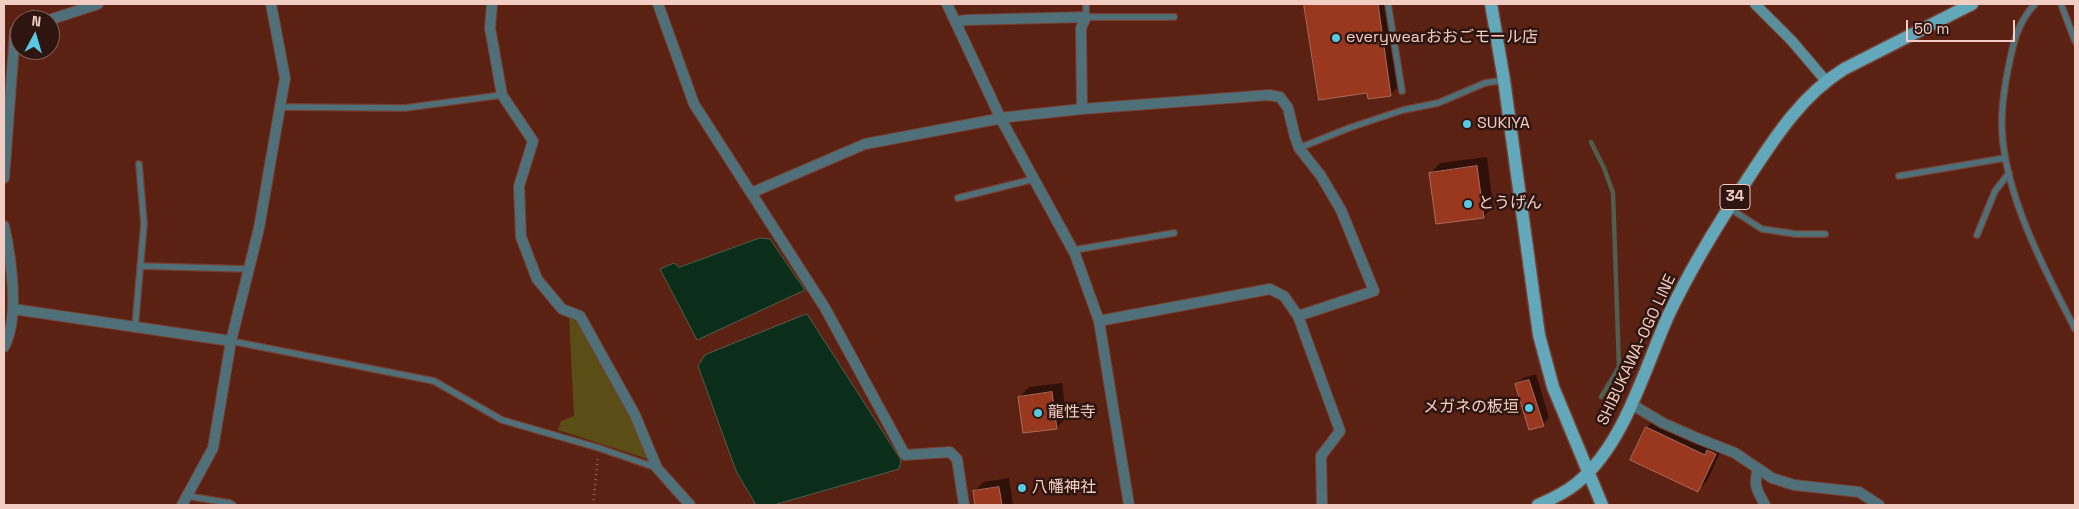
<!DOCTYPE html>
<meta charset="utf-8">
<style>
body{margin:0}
#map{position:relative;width:2079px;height:509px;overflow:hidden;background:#5b2113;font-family:"Space Grotesk",sans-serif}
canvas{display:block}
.frame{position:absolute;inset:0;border:5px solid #f2cdc3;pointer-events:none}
.north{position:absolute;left:10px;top:10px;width:50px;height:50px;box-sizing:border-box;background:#2f150f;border:1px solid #7d5f57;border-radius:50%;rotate:6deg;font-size:14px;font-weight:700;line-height:20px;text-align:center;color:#f2cdc3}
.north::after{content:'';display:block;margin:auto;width:18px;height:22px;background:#57c9e3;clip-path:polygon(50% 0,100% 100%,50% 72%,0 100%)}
.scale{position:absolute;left:1906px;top:20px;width:109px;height:22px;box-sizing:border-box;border:2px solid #f2cdc3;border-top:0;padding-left:6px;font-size:15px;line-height:18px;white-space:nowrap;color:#f2cdc3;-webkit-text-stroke:4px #2f150f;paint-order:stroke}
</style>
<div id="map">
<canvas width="2079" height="509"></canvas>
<div class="frame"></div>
<div class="north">N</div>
<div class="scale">50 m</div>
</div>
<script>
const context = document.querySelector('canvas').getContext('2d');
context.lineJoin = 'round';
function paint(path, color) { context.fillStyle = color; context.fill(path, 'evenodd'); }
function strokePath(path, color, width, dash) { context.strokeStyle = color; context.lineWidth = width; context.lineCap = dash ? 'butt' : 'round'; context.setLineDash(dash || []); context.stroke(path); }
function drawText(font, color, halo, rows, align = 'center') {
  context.font = font + ' "Space Grotesk","Noto Sans JP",sans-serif'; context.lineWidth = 5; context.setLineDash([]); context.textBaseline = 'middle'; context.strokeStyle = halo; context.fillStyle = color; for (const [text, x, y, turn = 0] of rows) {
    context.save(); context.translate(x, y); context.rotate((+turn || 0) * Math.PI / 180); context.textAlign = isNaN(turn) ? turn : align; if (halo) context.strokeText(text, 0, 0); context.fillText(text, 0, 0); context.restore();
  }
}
const green = new Path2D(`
 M569 317 578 323 632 417 648 459 558 430 561 421 574 416Z`);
const water = new Path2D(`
 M760 238 770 239 805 290 697 340 660 269 674 263 679 267Z
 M807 314 901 460 899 469 774 505H756L736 471 698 366 705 355Z`);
const shadow = new Path2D(`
 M1305 4H1392L1403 82 1390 95 1368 92 1320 99Z
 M1487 157 1493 207 1483 217 1431 173 1440 163Z
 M1536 374 1549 418 1543 424 1517 385 1523 378Z
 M1062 383 1066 418 1056 428 1020 397 1029 387Z
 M1656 418 1724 444 1707 481 1697 491 1647 427Z
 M1009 478 1013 505H976L974 491 984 482Z`);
const stream = new Path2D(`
 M1591 142 1604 168 1613 193 1619 367 1601 397`);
const building = new Path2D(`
 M1304 4H1378L1391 96 1368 99 1367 93 1319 100Z
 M1477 166 1484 218 1436 224 1429 173Z
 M1529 380 1544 426 1529 430 1515 384Z
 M1052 392 1057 429 1023 433 1018 397Z
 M1646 427 1705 455 1707 450 1716 454 1698 492 1630 460Z
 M999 487 1002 505H975L973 491Z`);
const path = new Path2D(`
 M593 505 598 457`);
const lane = new Path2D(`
 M1086 4V17H1174
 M1388 4 1402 91
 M2035 4C2017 23 2013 44 2008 69 2004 89 2001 109 2002 130 2005 196 2045 271 2075 329
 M2061 4 2075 41
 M280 107 405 108 502 95
 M1299 148 1349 128 1403 110 1438 103 1485 83 1504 80
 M1899 176 2005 158
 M958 198 1034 179
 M1729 208 1762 229 1796 234H1825
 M1977 235 1995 191 2009 173
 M1074 250 1174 233
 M140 266 249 269
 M135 327 144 224 139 164
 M231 341 434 381 502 420 599 448 657 468
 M187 496 230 503 233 505`);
const street = new Path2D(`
 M492 4 490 28 502 95 533 141 519 186 521 237 537 279 562 309 580 316 635 415 657 468 690 505
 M658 4 694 104 825 308 905 455 950 452 957 459 964 505
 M947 4 1001 119 1075 254 1099 321 1129 505
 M49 20 98 4
 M956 22 966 20 1086 17 1081 28 1082 109
 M4 178 15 31
 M751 193 865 144 1008 117 1082 109 1269 95 1280 97 1288 108 1295 137 1299 148 1321 176 1341 210 1374 291 1298 316
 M4 226C11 257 20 318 4 347
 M13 309 231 341
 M1099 321 1270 289 1284 296 1298 316 1340 431 1321 456 1322 505
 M1631 404 1663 423 1697 438 1735 453 1772 478 1794 485 1859 492 1879 505
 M1758 469C1753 486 1757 490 1765 505
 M182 505 213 448 231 341 259 228 285 78 271 4`);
const secondary = new Path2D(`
 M1755 4 1792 41 1826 81`);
const primary = new Path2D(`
 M1491 4 1504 80 1539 335 1553 387 1602 505
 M1538 505C1552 499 1565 493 1577 483 1625 444 1644 369 1669 314 1690 270 1716 227 1743 186 1772 142 1799 97 1844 69L1972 4`);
const markers = [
 [1336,38,5,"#57c9e3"],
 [1467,124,5,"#57c9e3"],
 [1468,204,5,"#57c9e3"],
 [1529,408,5,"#57c9e3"],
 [1038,413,5,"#57c9e3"],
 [1022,488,5,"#57c9e3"]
];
const shields = [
 [1735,197,30]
];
const shieldNames = [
 ["34",1735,197]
];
const poiNames = [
 ["everywearおおごモール店",1346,38],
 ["SUKIYA",1477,124],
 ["とうげん",1478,204],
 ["メガネの板垣",1519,408,"right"],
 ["龍性寺",1048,413],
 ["八幡神社",1032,488]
];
const streetNames = [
 ["SHIBUKAWA-OGO LINE",1637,350,-65]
];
paint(green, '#5a4d15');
paint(water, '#0b2e1a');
strokePath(water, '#505e4d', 1);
paint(shadow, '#0007');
strokePath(stream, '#505e4d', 4.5);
paint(building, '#99381f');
strokePath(building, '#ac6a59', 1);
strokePath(lane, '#764033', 8);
strokePath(street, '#764033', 12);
strokePath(secondary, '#764033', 12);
strokePath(primary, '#764033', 15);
strokePath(path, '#99685c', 2.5, [1, 4]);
strokePath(lane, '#4f7078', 5.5);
strokePath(street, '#4f7078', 10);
strokePath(secondary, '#5a909d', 10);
strokePath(primary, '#62a8ba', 12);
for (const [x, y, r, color] of markers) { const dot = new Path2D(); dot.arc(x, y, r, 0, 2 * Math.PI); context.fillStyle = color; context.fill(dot); strokePath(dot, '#2f150f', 2); }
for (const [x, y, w] of shields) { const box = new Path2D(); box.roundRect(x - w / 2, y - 12.5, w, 25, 4); context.fillStyle = '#2f150f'; context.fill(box); strokePath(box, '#f2cdc3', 1); }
drawText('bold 15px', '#f2cdc3', null, shieldNames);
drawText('16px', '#f2cdc3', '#2f150f', poiNames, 'left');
drawText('16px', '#f2cdc3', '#2f150f', streetNames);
</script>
